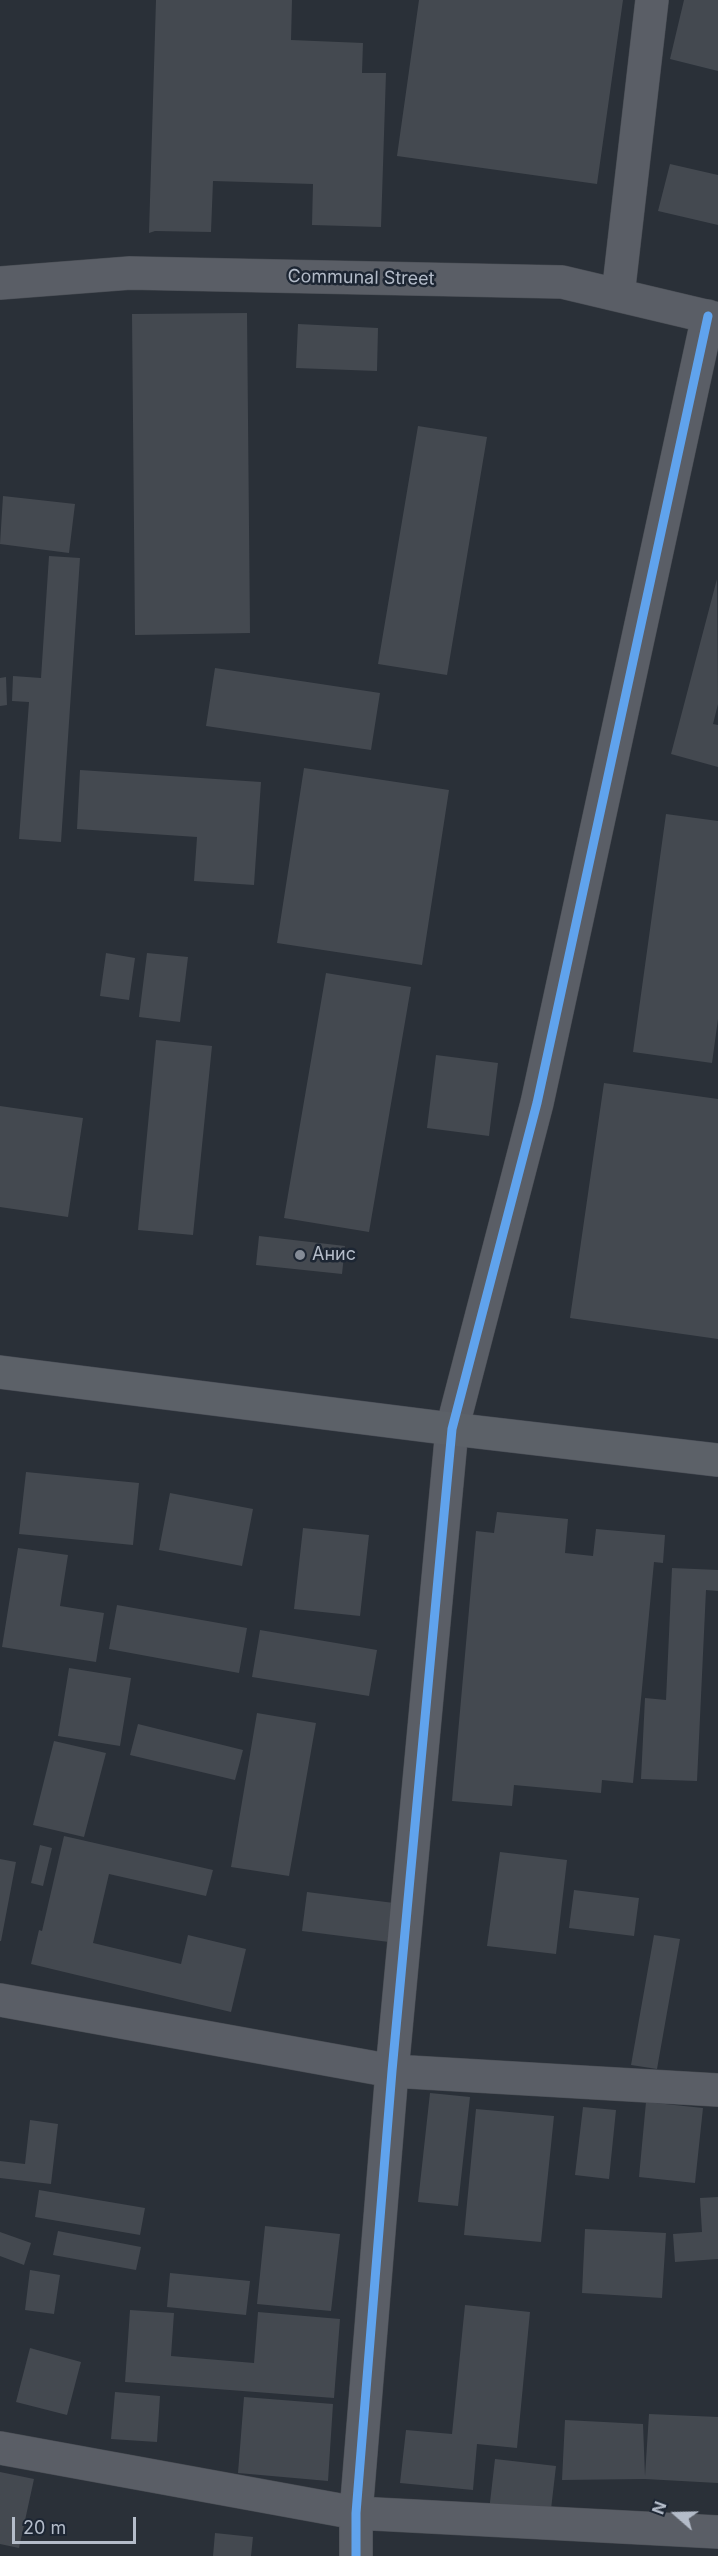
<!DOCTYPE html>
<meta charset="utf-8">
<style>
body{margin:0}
#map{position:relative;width:718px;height:2556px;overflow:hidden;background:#2a3038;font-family:Inter,sans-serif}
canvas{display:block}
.north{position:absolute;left:646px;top:2484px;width:60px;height:60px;-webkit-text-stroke:4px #1d2633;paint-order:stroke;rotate:290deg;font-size:16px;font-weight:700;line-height:24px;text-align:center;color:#b4bcc9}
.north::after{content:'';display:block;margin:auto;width:21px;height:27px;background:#b4bcc9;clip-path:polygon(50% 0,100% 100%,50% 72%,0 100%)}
.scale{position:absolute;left:12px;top:2517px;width:124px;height:27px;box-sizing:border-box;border:3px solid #b4bcc9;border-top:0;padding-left:8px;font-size:18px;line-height:21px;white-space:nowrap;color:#b4bcc9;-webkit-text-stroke:4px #1d2633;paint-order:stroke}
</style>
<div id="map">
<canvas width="718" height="2556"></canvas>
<div class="north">N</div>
<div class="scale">20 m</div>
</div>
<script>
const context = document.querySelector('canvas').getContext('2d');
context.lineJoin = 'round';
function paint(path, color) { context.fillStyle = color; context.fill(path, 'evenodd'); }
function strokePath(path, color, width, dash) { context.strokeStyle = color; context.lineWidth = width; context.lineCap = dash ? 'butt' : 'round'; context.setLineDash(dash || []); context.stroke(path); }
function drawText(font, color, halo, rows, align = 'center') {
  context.font = font + ' Inter,sans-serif'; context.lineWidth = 5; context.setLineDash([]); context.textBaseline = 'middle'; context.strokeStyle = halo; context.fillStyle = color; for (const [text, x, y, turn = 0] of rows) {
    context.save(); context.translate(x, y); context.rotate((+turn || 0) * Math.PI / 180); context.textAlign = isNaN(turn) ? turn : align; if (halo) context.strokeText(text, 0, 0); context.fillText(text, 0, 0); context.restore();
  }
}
const building = new Path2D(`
 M156 0H292L291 40 363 43 362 73H386L381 227 312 225 313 184 213 181 211 232 155 231 149 233Z
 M419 0H623L597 184 397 156Z
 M684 0H718V71L670 59Z
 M670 164 718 175V225L658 211Z
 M247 313 250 633 135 635 132 314Z
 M298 324 378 328 377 371 296 368Z
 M418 426 487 437 447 675 378 664Z
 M3 496 75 504 69 553 0 544Z
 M49 556 80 558 61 842 19 839 29 702 12 701 13 676 41 678Z
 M717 579 718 704 713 724 718 725V767L671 754Z
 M215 668 380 693 371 750 206 726Z
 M6 677 7 705 0 706V678Z
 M304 768 449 790 422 965 277 943Z
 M80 770 261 782 254 885 194 881 197 837 77 829Z
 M666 814 718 821V1019L712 1063 633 1052Z
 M106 953 135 958 129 1000 100 996Z
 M147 953 188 957 180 1022 139 1017Z
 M326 973 411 987 369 1232 284 1218Z
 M156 1040 212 1046 193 1235 138 1230Z
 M436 1055 498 1063 489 1136 427 1128Z
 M604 1083 718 1099V1339L570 1318Z
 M0 1106 83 1118 68 1217 0 1207Z
 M259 1236 345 1246 342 1274 256 1265Z
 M26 1472 139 1483 133 1545 19 1534Z
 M170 1493 253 1509 242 1566 159 1550Z
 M497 1512 568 1519 565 1553 593 1556 596 1529 665 1535 663 1563 654 1562 633 1783 602 1780 601 1793 514 1785 512 1806 452 1801 476 1531 494 1533Z
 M303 1528 369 1535 360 1616 294 1609Z
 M18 1548 68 1555 60 1606 104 1613 96 1662 2 1647Z
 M672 1568 718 1570V1591L706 1590 697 1781 641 1779 645 1698 666 1700Z
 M117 1605 247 1628 239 1673 109 1649Z
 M260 1630 377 1650 369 1696 252 1677Z
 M69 1668 131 1678 120 1746 58 1736Z
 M257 1713 316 1723 289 1876 231 1867Z
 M138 1724 243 1750 235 1780 130 1755Z
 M54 1741 106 1753 84 1837 33 1825Z
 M64 1836 213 1870 206 1896 109 1874 93 1943 181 1964 188 1935 246 1949 231 2012 31 1964 39 1930 42 1931Z
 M40 1845 52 1848 43 1886 31 1883Z
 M500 1852 567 1860 556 1954 487 1946Z
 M0 1859 16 1862 1 1941H0Z
 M574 1890 639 1898 634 1936 569 1928Z
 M307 1892 394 1903 389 1942 302 1931Z
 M654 1935 680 1939 657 2069 631 2065Z
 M430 2093 470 2097 458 2206 418 2202Z
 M646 2102 703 2108 695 2183 639 2177Z
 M583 2107 616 2110 609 2179 575 2175Z
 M476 2109 554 2116 541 2242 464 2235Z
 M30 2120 58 2124 51 2184 0 2178V2161L25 2164Z
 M39 2190 145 2208 140 2235 35 2217Z
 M718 2197V2259L675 2262 673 2234 702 2232 700 2198Z
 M265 2226 340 2234 331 2311 257 2304Z
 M585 2229 666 2233 662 2298 582 2293Z
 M58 2231 141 2247 136 2270 53 2255Z
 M0 2232 31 2243 24 2265 0 2256Z
 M30 2270 60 2275 54 2314 25 2310Z
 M170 2273 250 2281 246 2315 167 2307Z
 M465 2305 530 2312 517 2448 477 2444 473 2490 400 2483 406 2430 452 2434Z
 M130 2310 174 2313 171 2356 254 2363 258 2312 340 2319 334 2398 125 2382Z
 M30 2348 81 2362 67 2415 16 2402Z
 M115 2392 160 2396 157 2442 111 2439Z
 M244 2397 333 2404 328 2481 238 2473Z
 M649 2414 718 2417V2483L645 2479 562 2480 565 2420 643 2424 645 2476Z
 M495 2459 556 2466 550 2518 489 2511Z
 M0 2472 34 2479 19 2548 0 2544Z
 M215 2533 253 2537 251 2556H213Z`);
const minor = new Path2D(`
 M0 283 130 273 562 282 718 319
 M618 295 652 0
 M0 2000 392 2071 718 2090
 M0 2448 356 2513 718 2532
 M356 2556V2513L392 2071 452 1429 537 1103 708 316`);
const primary = new Path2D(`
 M0 1372 452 1429 718 1460`);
const cycleway = new Path2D(`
 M356 2556V2513L392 2071 452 1429 537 1103 708 316`);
const markers = [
 [300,1255,6,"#848b96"]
];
const streetNames = [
 ["Communal Street",361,278,1]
];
const poiNames = [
 ["Анис",312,1255]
];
paint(building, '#444950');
strokePath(minor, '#484c53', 34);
strokePath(primary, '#484c55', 34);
strokePath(minor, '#5a5e66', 33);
strokePath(primary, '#5c6168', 33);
strokePath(cycleway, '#60a3ed', 9);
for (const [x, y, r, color] of markers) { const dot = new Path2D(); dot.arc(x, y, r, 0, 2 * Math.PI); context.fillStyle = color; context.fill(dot); strokePath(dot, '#1d2633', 2); }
drawText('18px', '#b4bcc9', '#1d2633', streetNames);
drawText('18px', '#b4bcc9', '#1d2633', poiNames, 'left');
</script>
